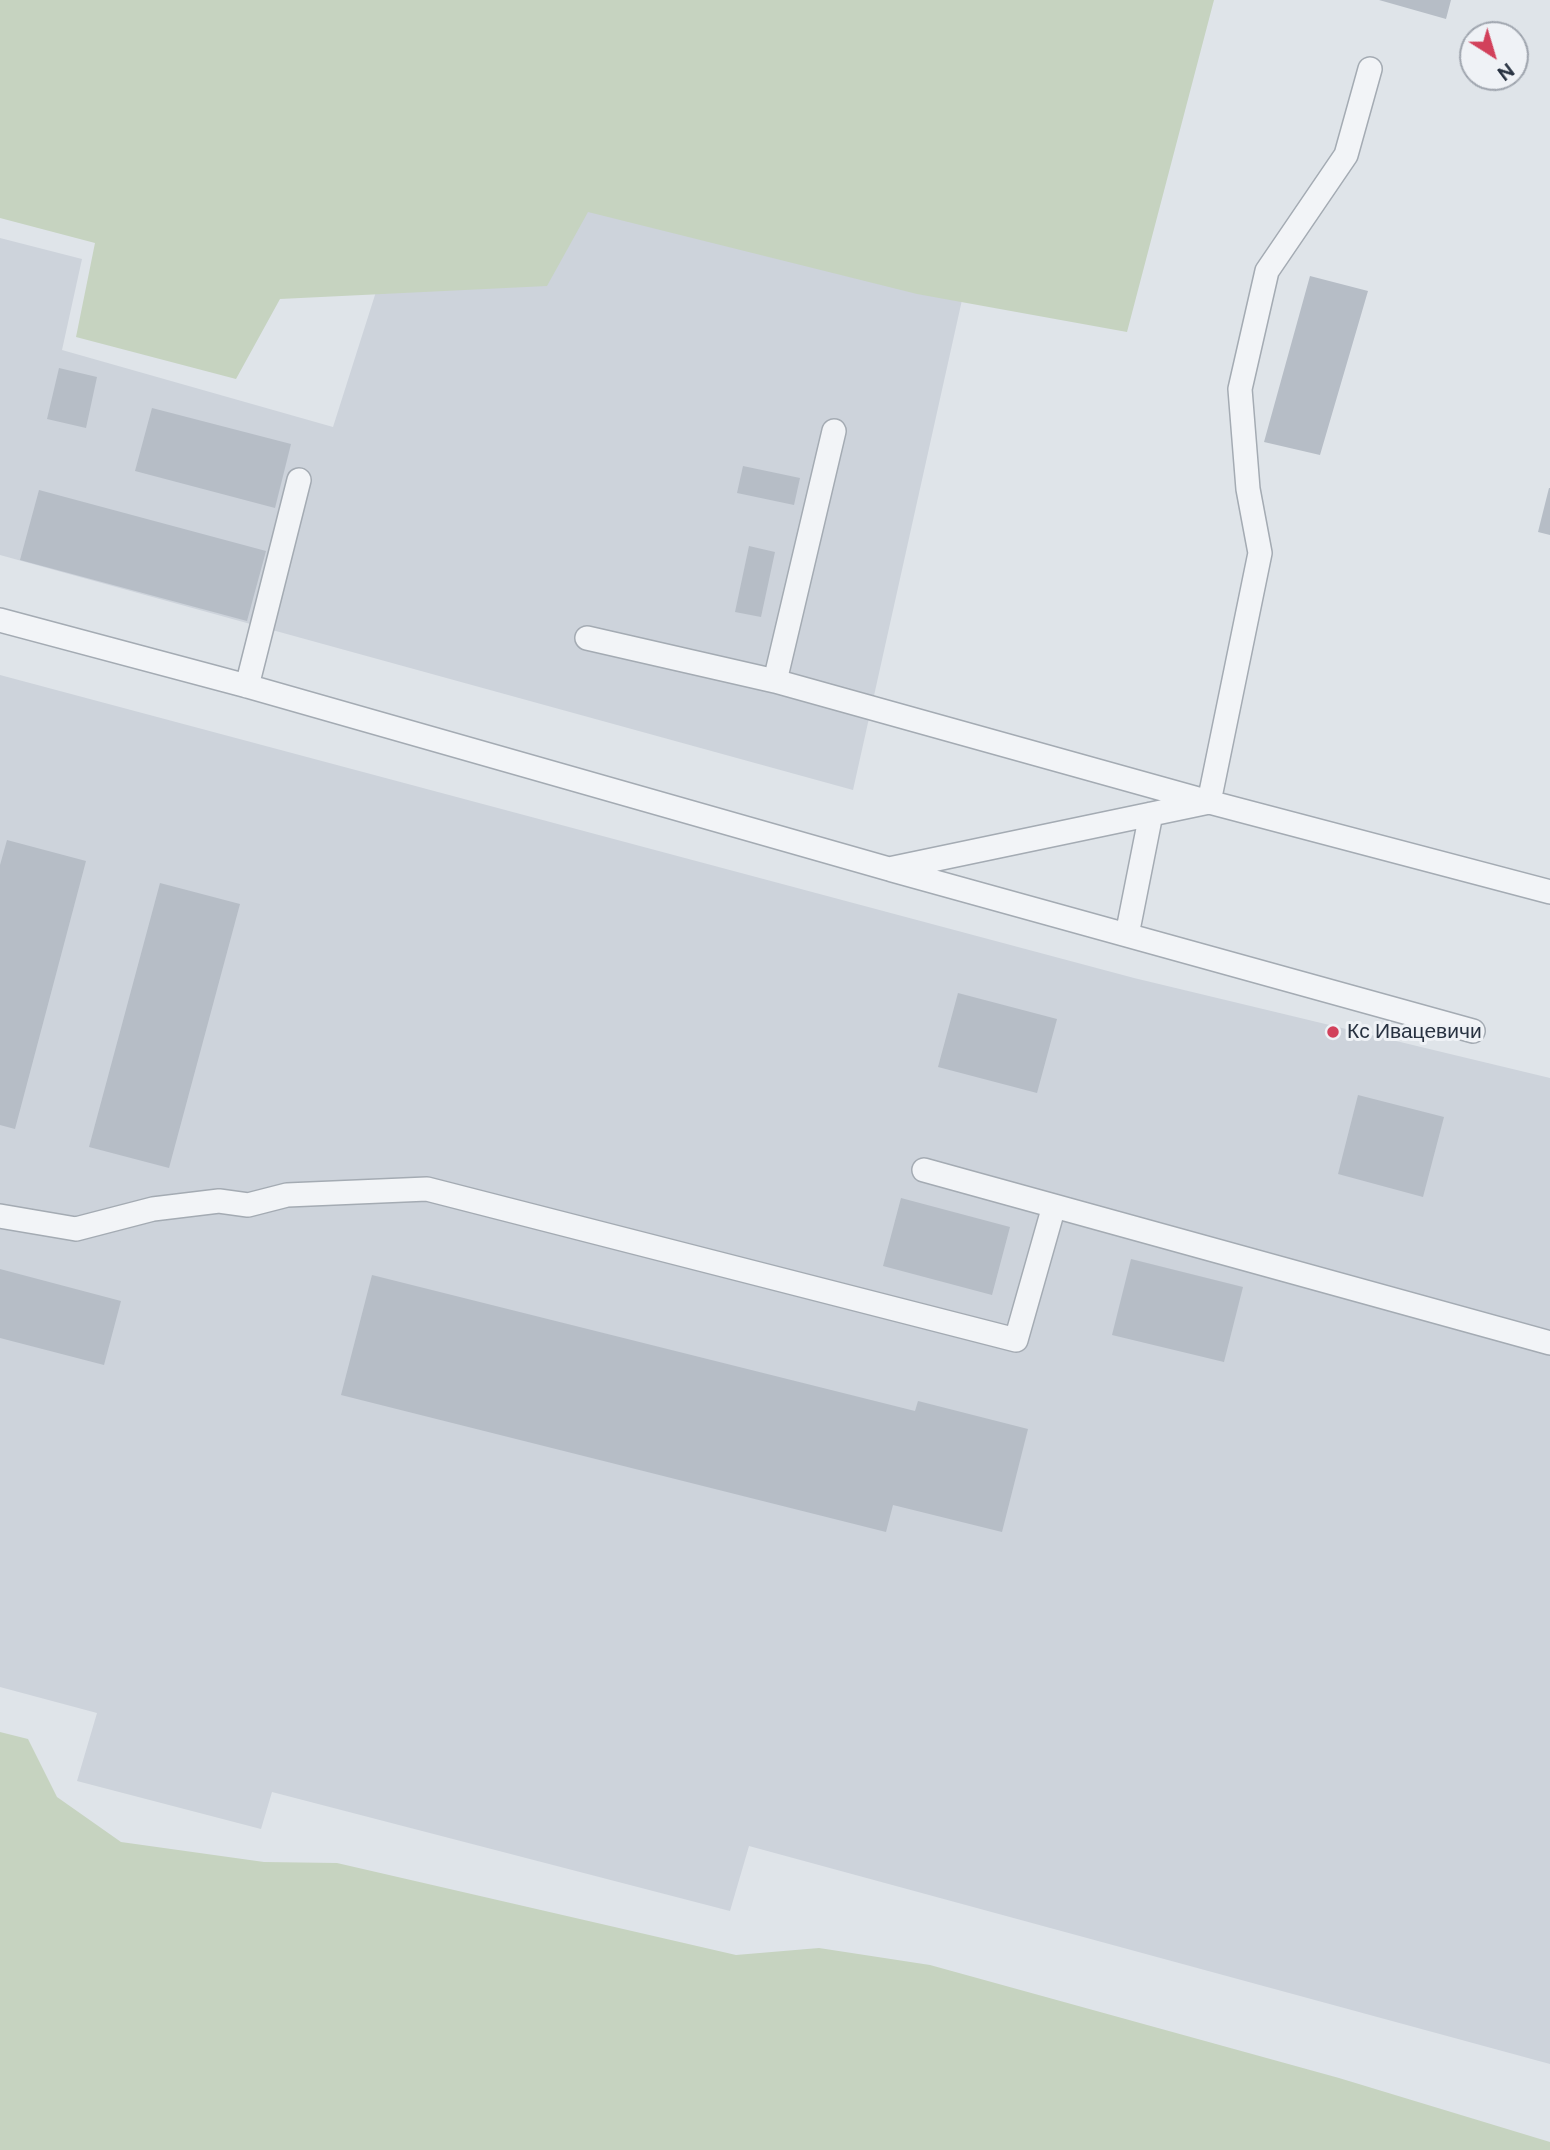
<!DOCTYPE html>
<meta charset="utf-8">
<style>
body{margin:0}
#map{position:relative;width:1550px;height:2150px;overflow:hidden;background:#dfe4e9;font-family:Figtree,sans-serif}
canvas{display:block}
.north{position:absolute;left:1459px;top:21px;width:70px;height:70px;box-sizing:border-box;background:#eff2f6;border:2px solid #9fa5ae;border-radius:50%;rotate:143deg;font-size:19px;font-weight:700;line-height:28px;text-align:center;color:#283241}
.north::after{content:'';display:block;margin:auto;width:24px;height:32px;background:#d2415b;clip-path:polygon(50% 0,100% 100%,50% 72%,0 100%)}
</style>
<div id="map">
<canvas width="1550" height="2150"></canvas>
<div class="north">N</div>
</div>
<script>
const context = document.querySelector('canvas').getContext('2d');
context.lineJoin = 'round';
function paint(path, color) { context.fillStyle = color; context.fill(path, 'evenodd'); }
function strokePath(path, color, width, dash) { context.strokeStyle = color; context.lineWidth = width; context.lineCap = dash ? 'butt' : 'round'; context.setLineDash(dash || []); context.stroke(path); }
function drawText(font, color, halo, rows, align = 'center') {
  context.font = font + ' Figtree,sans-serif'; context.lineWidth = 6; context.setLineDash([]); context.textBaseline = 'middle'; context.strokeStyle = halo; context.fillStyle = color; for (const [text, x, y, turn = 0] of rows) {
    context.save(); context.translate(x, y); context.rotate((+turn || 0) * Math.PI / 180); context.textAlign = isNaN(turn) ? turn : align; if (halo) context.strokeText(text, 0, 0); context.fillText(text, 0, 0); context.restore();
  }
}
const built = new Path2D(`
 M436 103 974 246 853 790 0 555V238L82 259 62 350 333 427Z
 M0 675 1134 978 1550 1078V2064L749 1846 730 1911 272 1792 261 1829 77 1781 97 1713 0 1687Z`);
const green = new Path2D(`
 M0 0H1214L1127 332 917 294 588 212 547 286 280 299 236 379 76 337 95 243 0 218Z
 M0 1732 28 1739 57 1797 121 1842 264 1862 337 1863 736 1955 819 1948 930 1965 1339 2078 1550 2142V2150H0Z`);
const building = new Path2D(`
 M1379 0H1451L1446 19Z
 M1310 276 1368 291 1320 455 1264 442Z
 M59 368 97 377 86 428 47 419Z
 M152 408 291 444 275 508 135 471Z
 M743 466 800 478 794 505 737 493Z
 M1549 488H1550V535L1538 532Z
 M39 490 266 551 247 621 20 560Z
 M749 546 775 552 761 617 735 612Z
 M7 840 86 861 15 1129 0 1125V865Z
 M160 883 240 904 169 1168 89 1147Z
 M958 993 1057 1019 1037 1093 938 1067Z
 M1358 1095 1444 1117 1423 1197 1338 1174Z
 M901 1198 1010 1227 992 1295 883 1266Z
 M1131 1259 1243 1287 1224 1362 1112 1335Z
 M0 1269 121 1301 104 1365 0 1338Z
 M372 1275 915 1411 918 1401 1028 1429 1002 1532 893 1505 886 1532 341 1395Z`);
const lane = new Path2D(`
 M0 620 247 686 889 869 1209 802 1550 892
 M587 638 775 681 1209 802 1260 553 1248 489 1240 389 1267 271 1346 155 1370 69
 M775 681 834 431
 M247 686 299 480
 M892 870 1473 1031
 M1127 935 1151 814
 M924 1170 1550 1343
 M0 1216 76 1229 153 1209 219 1201 248 1205 287 1195 427 1189 1016 1340 1054 1206`);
const markers = [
 [1333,1032,7,"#d2415b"]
];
const poiNames = [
 ["Кс Ивацевичи",1347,1032]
];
paint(built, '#cdd3db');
paint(green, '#c6d3c0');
paint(building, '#b6bdc6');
strokePath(lane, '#a4abb3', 26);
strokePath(lane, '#f2f4f7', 23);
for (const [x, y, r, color] of markers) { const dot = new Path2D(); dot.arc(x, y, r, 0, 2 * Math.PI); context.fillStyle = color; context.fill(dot); strokePath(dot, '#eff2f6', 2.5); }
drawText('21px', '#283241', '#eff2f6', poiNames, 'left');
</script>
